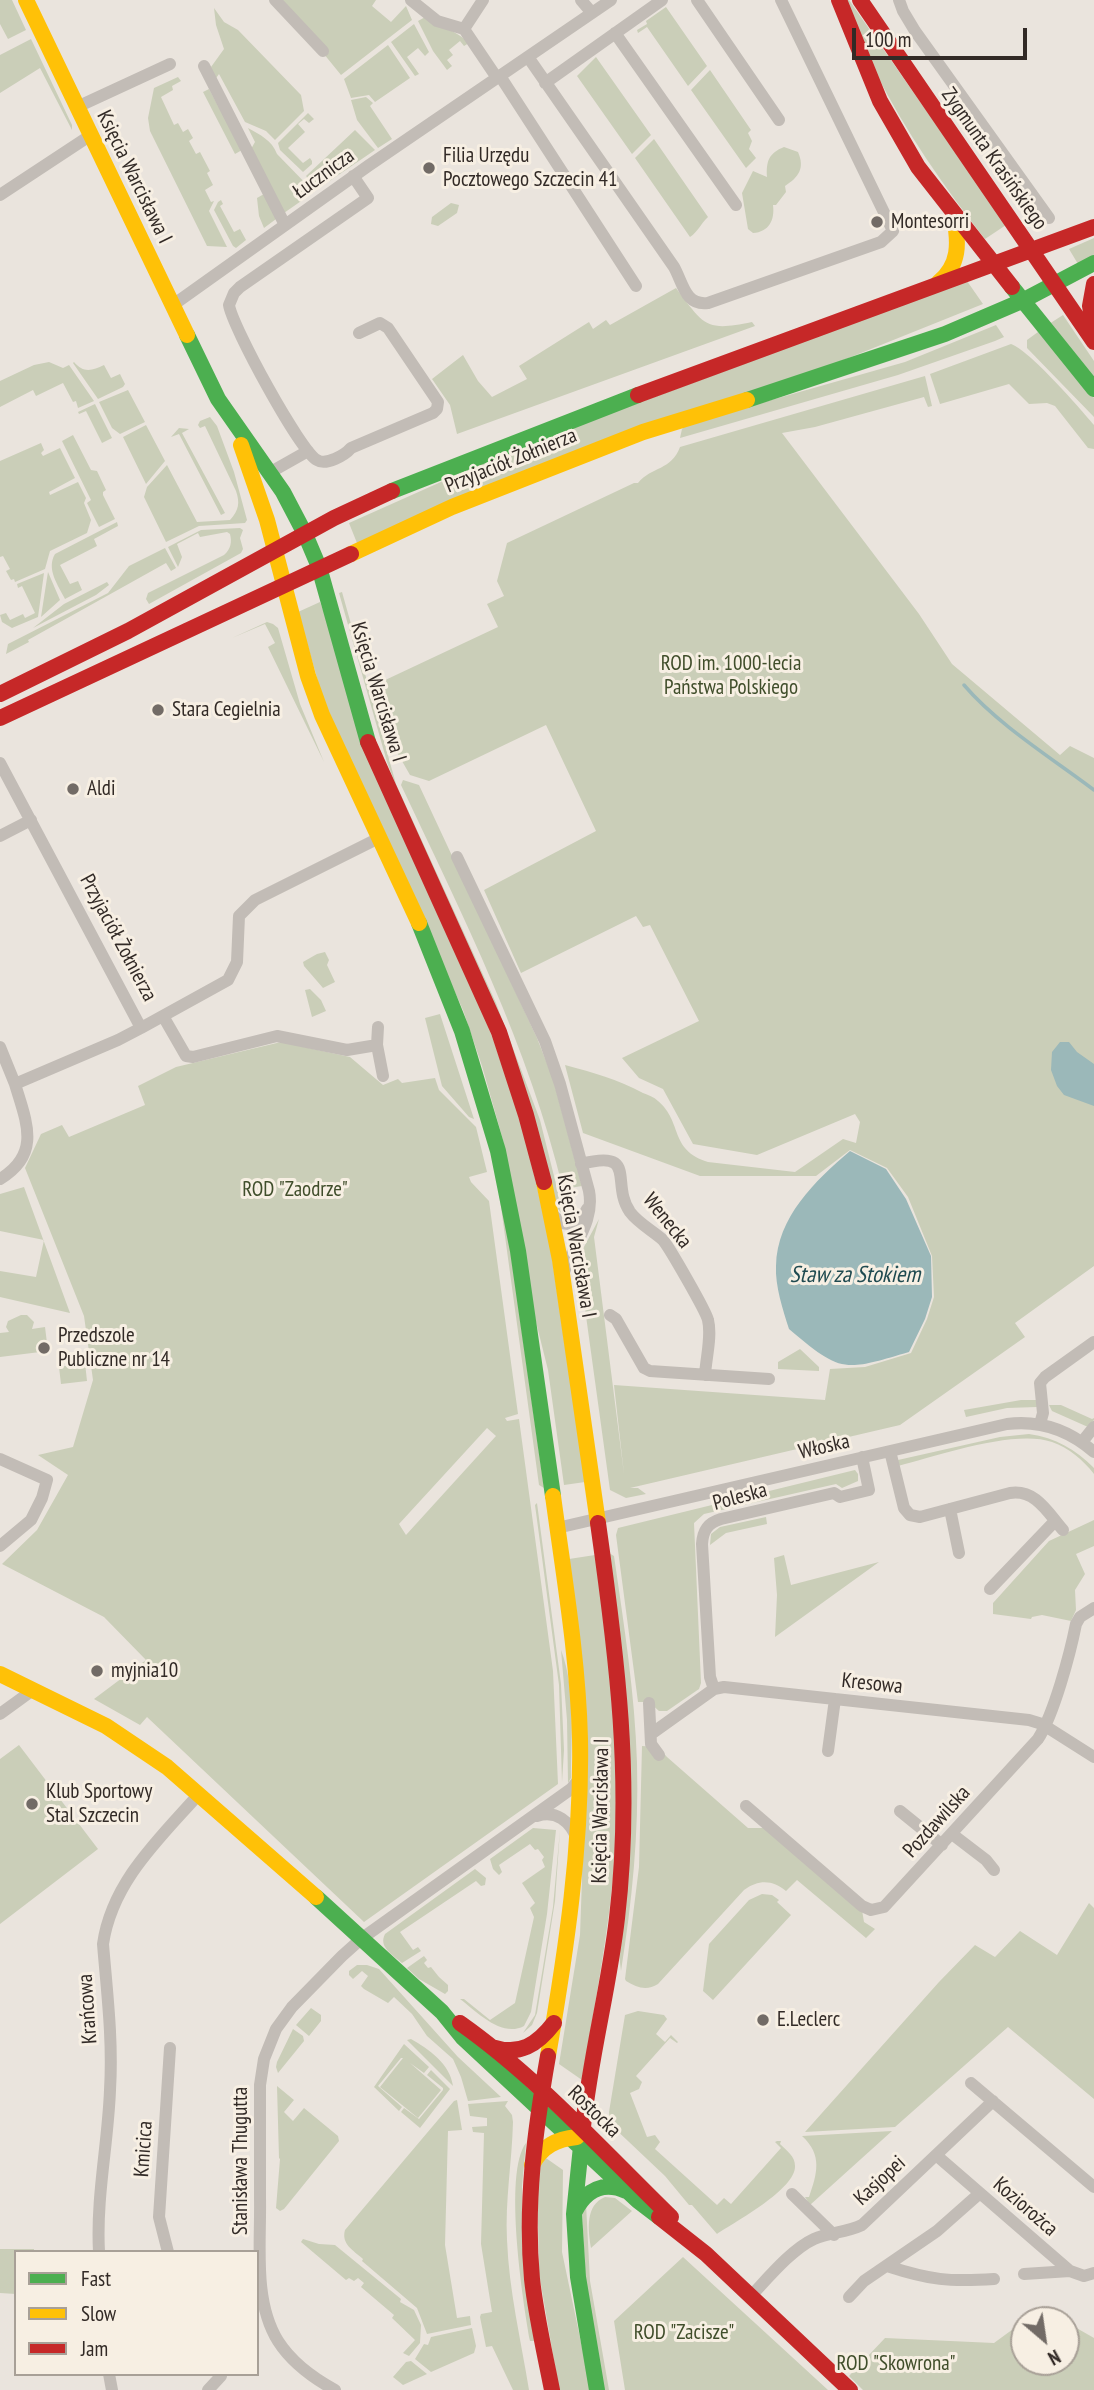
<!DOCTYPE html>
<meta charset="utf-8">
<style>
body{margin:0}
#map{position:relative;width:1094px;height:2390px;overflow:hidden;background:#eae4dd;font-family:"PT Sans Narrow",sans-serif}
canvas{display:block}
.legend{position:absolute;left:14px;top:2250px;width:245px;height:126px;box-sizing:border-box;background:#f7efe3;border:2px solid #a8a097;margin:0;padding:9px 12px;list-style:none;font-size:21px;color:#322a26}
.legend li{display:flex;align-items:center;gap:14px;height:35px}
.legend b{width:35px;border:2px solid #a8a097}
.north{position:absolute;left:1010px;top:2306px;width:70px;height:70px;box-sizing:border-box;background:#f7efe3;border:2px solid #a8a097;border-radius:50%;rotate:151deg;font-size:19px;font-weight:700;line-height:28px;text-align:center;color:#322a26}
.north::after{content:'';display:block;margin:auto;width:24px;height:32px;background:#726b66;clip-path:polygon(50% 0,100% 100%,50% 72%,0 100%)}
.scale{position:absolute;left:852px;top:28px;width:175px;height:32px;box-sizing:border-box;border:4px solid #322a26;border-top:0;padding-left:9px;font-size:21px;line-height:24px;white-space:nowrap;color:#322a26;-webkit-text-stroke:5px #f7efe3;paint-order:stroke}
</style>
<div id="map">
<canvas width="1094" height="2390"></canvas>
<ul class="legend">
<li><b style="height:9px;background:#4caf50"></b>Fast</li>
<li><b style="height:9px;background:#ffc107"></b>Slow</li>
<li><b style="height:9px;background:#c62828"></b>Jam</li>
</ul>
<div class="north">N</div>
<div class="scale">100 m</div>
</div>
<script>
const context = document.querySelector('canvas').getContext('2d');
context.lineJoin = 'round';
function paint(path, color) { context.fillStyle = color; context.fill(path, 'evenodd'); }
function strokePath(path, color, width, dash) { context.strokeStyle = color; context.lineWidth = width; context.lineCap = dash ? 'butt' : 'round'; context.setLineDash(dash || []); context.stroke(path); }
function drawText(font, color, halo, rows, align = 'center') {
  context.font = font + ' "PT Sans Narrow",sans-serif'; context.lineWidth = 6; context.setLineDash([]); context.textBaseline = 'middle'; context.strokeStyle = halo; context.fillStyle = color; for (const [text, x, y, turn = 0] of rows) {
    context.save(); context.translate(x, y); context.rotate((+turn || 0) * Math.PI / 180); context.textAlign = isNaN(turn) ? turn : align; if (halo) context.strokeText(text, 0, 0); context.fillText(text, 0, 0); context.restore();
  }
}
const green = new Path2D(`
 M0 0H12L26 30 8 39 0 24Z
 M280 0H376L372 6 391 22 406 6 412 20 341 75Z
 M846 0H849L1006 225 985 239C944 187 905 131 875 71 864 48 855 23 846 0Z
 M666 7 707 66 688 86 647 27 638 33 637 30 647 24 646 21Z
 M214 8 224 22 238 30 301 95 304 111 275 140 266 131 245 122 219 74 214 81 211 67 224 49 216 25Z
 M427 16C440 27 457 31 469 43L464 46 460 41 449 50 453 55 447 60 452 66 447 70 433 51 418 21Z
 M414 24 429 52 425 56 418 48 407 57 419 74 415 76 391 42Z
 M31 39 72 125V130L40 68 0 93V55Z
 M388 45 410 78 375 102 369 95 351 98 344 79Z
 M596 57 651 135 632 154 577 76Z
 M710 70 751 130 748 133 752 141 749 149 756 158 746 168 691 90Z
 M178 77 181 81 172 86 173 90 161 97 174 125 178 123 183 132 188 129 193 138 189 141 196 154 200 152 210 171 207 173 213 185 205 190 211 202 214 201 209 211 227 247 207 246 150 131 148 118 154 88Z
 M209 89 242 150 235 154 203 92Z
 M366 97 373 103 370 106 392 139 378 148 357 120 351 100Z
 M308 113 314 119 309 123 304 119 298 124 305 132 288 148 303 163 310 158 312 161V164L303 172 280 150 278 143Z
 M248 128C260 135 272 140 277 154L314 192 284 213 251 149 255 142Z
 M355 130 375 150 318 189 306 176Z
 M654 139 708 217C701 223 698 232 690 237L635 158Z
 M784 147 798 152C805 168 799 177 785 186L786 192 776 205H773C775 220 769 232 753 233L748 229 742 193 753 171 767 177C766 161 769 153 784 147Z
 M264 194 276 219 264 228 259 216 257 198Z
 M221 200 223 204 220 206 234 232 240 229 246 240 236 248 233 246 214 210 218 202Z
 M451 203 459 205 457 213 438 226 431 224 432 217Z
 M1094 238V256L1078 264 1069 249Z
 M967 281 983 304 841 361 357 543 349 523 517 448Z
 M676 288C704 325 705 332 752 322L755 326 457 434 450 405 432 379 463 355 478 381 492 397 527 379 519 366 589 322 593 329 606 320 610 325Z
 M1063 315 1094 361V379L1049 324Z
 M996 325 1004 337 995 341 898 375 680 438 682 429 687 424 905 362Z
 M1038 332 1094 398V417L1027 348V340Z
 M1011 344C1029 350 1080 408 1094 425V449L1088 448 1055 406 1047 403 1029 404 1009 384 940 404 930 374Z
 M49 362 63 368 69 365 94 401 78 408 76 401 73 402 63 383 36 396 33 390 0 407V381L34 365Z
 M74 362C83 373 92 371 104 365L111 378 120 374 125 384 123 387 98 399 73 363Z
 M925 376 932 406 928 407 924 397 815 427 782 433 919 614 952 664 1060 755 1070 746 1094 758V1266L1015 1323 1025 1337 900 1425 630 1488H638L646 1494 626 1498 610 1490 578 1258 599 1219 594 1237 624 1474 614 1385 825 1400 830 1369 865 1367 911 1353 927 1319 934 1297 932 1256 908 1197 887 1168 850 1150 816 1176H700L583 1133 565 1065C595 1073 616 1079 643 1093 648 1095 654 1097 658 1101 683 1122 669 1150 708 1162L795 1172 843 1139 856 1143 860 1122 855 1114 757 1155 693 1144 663 1089 639 1078 622 1058 699 1021 650 925 643 927 636 916 521 973 484 890 596 831 546 725 429 781 410 775 398 754 381 682 498 627 487 604 504 596 497 581 507 543 634 483H638C652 466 671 471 680 447Z
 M128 390 145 422 120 434 112 428 99 402Z
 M95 404 112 438 102 443 86 411 79 414 78 412Z
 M210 417 217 426 234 472 247 520 245 523 199 526 166 542 144 497 147 487 167 465 197 522 230 520C239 510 240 503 236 491L205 426 200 428 198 425 200 421Z
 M146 425 165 461 146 484 123 437Z
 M179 428 189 429 182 433 225 513 221 515 179 434 171 437Z
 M73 435 91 470 97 471 106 490 103 492V495L115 519 99 527 87 503 91 500 62 441Z
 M41 443 44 450 41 453 43 456 60 448 75 478 49 492 50 495 78 482 86 498 84 503 91 520 87 533 50 551 45 569 15 582 14 579 11 580 6 571 10 569 3 556 0 557V461Z
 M117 522 118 526 94 539 97 546 60 565 70 584 78 581 82 590 65 599C58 585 46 569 55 554Z
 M240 528 243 530 240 538 243 549 241 553 149 604 146 599 148 593 224 555C231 549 232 542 230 534L227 532 200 537 198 533 177 544 182 557 178 567 168 547 201 530Z
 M165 548 176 568 171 571 166 563 28 640 29 642 6 654 8 644 108 593 129 566Z
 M48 572 60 600 41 617 47 578Z
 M44 573 38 617 12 628 2 622 0 615 6 613 10 620 23 614 25 618 35 613 22 586 18 588 17 584Z
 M107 582 109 585 96 595 33 628 64 604Z
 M342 592 396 784 496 1003 540 1120 564 1216 558 1209 387 762 339 593Z
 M320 602 450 937 487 1021 523 1128 549 1237 585 1482 564 1485 548 1370 534 1314 503 1140 482 1066 463 1010 324 702 298 612Z
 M267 622 273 624 278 628 300 704 324 762 268 647 275 643 265 624 232 638Z
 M403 780 419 785 537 1038 553 1079 582 1186 563 1189C529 1047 463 916 401 785Z
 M325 952 329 960 327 965 335 982 323 988 304 966 303 962 317 954Z
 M310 989 321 1000 326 1011 312 1017 305 990Z
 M440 1014 474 1119 469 1117 442 1086 425 1018Z
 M281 1042 350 1057 383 1085 398 1079 402 1083 435 1078 439 1090 476 1127 487 1172 469 1177 471 1182 489 1201 518 1414 505 1418 507 1421 519 1419 553 1671 558 1784 364 1922 147 1717 140 1725 94 1699 146 1660 104 1617 2 1564 37 1530 68 1475 38 1455 73 1447 93 1380 84 1316 25 1168 41 1134 62 1125 69 1137 145 1105 138 1086 176 1067ZM487 1428 496 1436 406 1535 399 1524Z
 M498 1185 508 1233 544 1488 539 1485Z
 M24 1187 70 1313 0 1297V1271L36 1277 44 1240 0 1231V1194Z
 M21 1315H27L34 1322 32 1329 45 1327 48 1351 0 1357V1333L9 1332 6 1327 8 1321Z
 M800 1349 819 1367V1371L778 1369V1362Z
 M85 1363 87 1381 61 1384 59 1367Z
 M1021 1400H1038L1037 1407 1007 1408 966 1417 964 1410Z
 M1049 1405H1061L1092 1419 1094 1418V1420L1088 1427 1052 1411Z
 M1029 1434C1056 1438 1075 1449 1094 1468V1474C1083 1460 1069 1448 1052 1442 1014 1429 937 1456 898 1466V1460L1000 1437Z
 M855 1470 858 1474V1481L842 1488 836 1484 704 1514 694 1523 701 1683 699 1689 667 1711H659L649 1702H638L616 1535 618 1528Z
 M537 1503 561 1684 564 1750 562 1782 559 1685 535 1505Z
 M766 1517 767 1524 726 1533 710 1545 711 1534 720 1527Z
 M1094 1520V1546L1076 1554 1085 1574 1075 1590 1076 1610 1071 1621 1042 1615 1032 1617 1031 1619 993 1614V1603L1049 1541Z
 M609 1553 614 1556C624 1625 635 1694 637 1763 639 1833 632 1902 621 1971L619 1954 627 1890Z
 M595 1555C606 1636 619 1718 618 1800 616 1894 598 1987 582 2080L559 2064 580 1935 582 1879 569 1559Z
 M784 1555 791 1585 879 1562 775 1637 777 1595 774 1558Z
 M561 1650C576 1690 571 1736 571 1778L568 1783 567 1720Z
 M19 1745 98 1849 0 1924V1759Z
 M642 1746 658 1747 667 1757 748 1828H767L862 1910 864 1922 875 1929 866 1938 797 1880 786 1891C773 1880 759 1879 744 1890L658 1984C647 1991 637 1988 626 1981L625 1979 639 1867Z
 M533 1828 556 1830 547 1914 531 2012 524 2026C502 2038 477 2012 460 1999H464L490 2020 515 2003 534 1917 530 1908 535 1903 522 1883 545 1867 542 1860 544 1857 538 1849 535 1850 530 1844 499 1865 502 1872 499 1875 493 1869 490 1859Z
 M560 1830 555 1901 537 2013 532 2025 523 2033 535 2015 553 1907Z
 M475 1869 486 1878 485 1885 481 1886 476 1881 400 1932 413 1950 418 1947 421 1951 402 1963C393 1955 378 1947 385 1934Z
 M762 1894 772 1895 779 1900 777 1902 791 1915 713 2000 703 1991 709 1944 749 1900Z
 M1089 1903 1094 1908V2099L1008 2027 895 2127 805 2132 939 1982 975 1945 995 1957 1020 1931 1057 1955Z
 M424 1956 427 1960 424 1963 428 1968 431 1967 439 1977 448 1985V1991L445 1994 419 1979 407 1968Z
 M357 1965H367L379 1969 458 2057 501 2097 468 2101 461 2077 453 2059 427 2036 412 2014 394 1997 388 2003 364 1989 361 1986 368 1976 362 1971 353 1979 349 1975V1971Z
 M311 2008 321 2015V2021L309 2036 296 2025Z
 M638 2011 664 2015 667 2019 656 2034 665 2042 671 2035 678 2042 677 2043 670 2038 636 2076 642 2082 639 2089 630 2093 647 2137 655 2135 660 2142 655 2149 717 2205 724 2198 731 2204 781 2148 775 2142 777 2141H781L780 2144C787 2151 795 2156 795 2166 796 2189 735 2222 717 2234L692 2205H689L665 2176 610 2124 609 2112 625 2015Z
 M293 2029 303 2036 304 2041 278 2073 276 2067 277 2062Z
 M411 2039C429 2049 450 2064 453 2086L407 2040Z
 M404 2044 429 2067 424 2073 410 2063 441 2090 418 2118 380 2087 403 2058H401L378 2086 402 2107 399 2111 374 2087Z
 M431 2070 450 2089 420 2128 401 2112 404 2108 419 2119 443 2090V2088L427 2075Z
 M277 2086 294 2100 284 2112 293 2121 304 2108 338 2136 339 2141 284 2209 280 2211 276 2208 280 2159 279 2158Z
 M457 2100 462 2130 448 2131 445 2245 457 2318 470 2316 471 2325 427 2334 417 2308 362 2261 363 2259C353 2250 341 2244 345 2230L454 2101Z
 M508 2101 505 2106 512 2115 513 2122C512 2162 505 2200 507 2240 509 2291 521 2340 529 2390H513L492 2346 486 2347 480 2317 481 2314 492 2312 481 2244 484 2133 473 2132 472 2127 487 2126V2118L470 2116 468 2104Z
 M892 2131 810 2205 805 2197H809C817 2174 823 2155 802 2136Z
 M526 2143 522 2186V2245L535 2341H530C523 2302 503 2173 526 2143Z
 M543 2156 563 2170 562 2252 591 2390H559L539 2273 537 2173Z
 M605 2197 615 2198 632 2211 591 2248C588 2230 585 2205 605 2197Z
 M586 2204 590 2281 609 2390H603L586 2287 582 2212Z
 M303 2239 319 2244 335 2245 401 2299 400 2302 414 2310 421 2325 420 2343 409 2356 403 2353 415 2340 392 2318 394 2315 361 2287 364 2283 358 2278 354 2281 349 2278 346 2280 301 2242Z
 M0 2249H34V2252H16V2294L0 2293Z
 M683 2257 828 2390H625L614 2321Z
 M1024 2321V2362H1066V2322L1094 2338V2390H863L849 2376 885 2338 994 2343Z
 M472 2328 476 2346 474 2353 431 2372 415 2359 424 2344 428 2345 431 2337Z
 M411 2361 427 2374 403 2385 393 2377 406 2362Z`);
const water = new Path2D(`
 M1060 1042H1069L1077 1052 1094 1064V1106L1064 1095 1057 1086 1051 1070 1052 1052Z
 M850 1151 886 1169 906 1199 931 1256 932 1297 925 1319 909 1352C844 1371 842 1374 789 1329 783 1310 775 1286 776 1266 777 1217 815 1181 850 1151Z`);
const stream = new Path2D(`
 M964 685C997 724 1053 759 1094 790`);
const street = new Path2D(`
 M275 0 323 51
 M411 0 437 21 464 29 497 78
 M581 0 592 13
 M697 0 779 120
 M899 0 903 11 915 31 1049 218
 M464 29 483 0
 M615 33 736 205
 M528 57 674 267C683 283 685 306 708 303L881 242 893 231 781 0
 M204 66 285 225
 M500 76 636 286
 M545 83 662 0
 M77 107 170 64
 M353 176 368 198 240 287 234 293 229 305C232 326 300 451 317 460 326 466 345 455 351 448L433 413 437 409 438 402 388 328 380 323 359 333
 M0 195 91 135
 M173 305 368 166 611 0
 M269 473 308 451
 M0 763 141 1028 118 1040 15 1084C26 1121 42 1154 0 1179
 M0 836 31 820
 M457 857 545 1041 560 1084 589 1191C595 1222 572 1246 563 1275
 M163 1016 186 1056 193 1057 277 1036 347 1050 377 1045
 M378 1027 377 1045 383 1076
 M141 1028 228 980 237 962 239 916 255 900 379 838
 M0 1047 15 1084
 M581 1164C639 1149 610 1183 630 1212 638 1223 653 1231 663 1240 669 1247 706 1311 708 1320 712 1336 706 1358 705 1375
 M551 1213 561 1223 569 1224 581 1220 587 1209
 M610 1315 616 1319 644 1368 650 1371 769 1379
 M1040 1424 1043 1413 1040 1383 1045 1377 1094 1342
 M1082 1442 1094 1427
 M890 1451 904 1508 910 1515 920 1517 1010 1493C1036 1489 1048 1513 1063 1530
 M0 1459 47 1480 42 1498 31 1520 0 1546
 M950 1509 959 1553
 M557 1528 1007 1424C1040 1420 1069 1430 1094 1452
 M990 1589 1055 1521
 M714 1689 710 1677 702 1544C703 1530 708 1523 721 1519L834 1493 840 1497 869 1490 862 1457
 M649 1703 651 1744 659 1755
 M0 1714 33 1690
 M651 1734 714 1689 724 1687 1029 1720 1042 1724 1094 1757
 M828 1751 835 1699
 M746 1806 862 1906 871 1910 884 1907 1038 1739C1054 1714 1070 1654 1076 1624L1080 1617 1094 1608
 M900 1811 942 1845
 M537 1816C556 1810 570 1821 577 1839
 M952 1834 986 1860 994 1870
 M971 2083 1094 2187
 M936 2155 1070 2271 1084 2276 1094 2273
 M792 2194 834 2235
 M99 2252C96 2197 108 2144 110 2090 113 2040 107 1993 103 1944 112 1882 159 1839 199 1794
 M168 2252 159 2217 170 2048
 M887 2266C930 2280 949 2282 994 2279
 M1024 2274 1070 2271
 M751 2296C768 2278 792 2249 814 2239 829 2232 845 2233 862 2225L993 2101
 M849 2297 864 2281 937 2231 980 2193
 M109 2374 112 2390
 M208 2390 221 2376 219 2374
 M335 2390C313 2378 292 2363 278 2341 253 2301 261 2244 260 2198 260 2160 260 2123 260 2085L264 2059 276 2029 292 2007 342 1956 361 1939 571 1789 580 1778`);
const fast = new Path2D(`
 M1012 287 1094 389
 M187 335 218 399 283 492 305 534 319 567 368 742
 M747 400 945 334 1022 301 1094 263
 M392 491 638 395
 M419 923 462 1031 498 1151 518 1251 553 1496
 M316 1897 442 2012 463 2038 638 2201 659 2217
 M583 2127 574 2214 578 2277 597 2390
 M575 2211C586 2190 604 2181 626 2191`);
const slow = new Path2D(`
 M26 0 187 335
 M938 283C960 265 959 243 954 217
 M241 445 267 520 308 676 322 715 419 923
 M351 554 452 507 643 432 747 400
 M544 1182 560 1260 598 1523
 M0 1674 106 1726 167 1767 316 1897
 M548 2056C566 1951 582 1846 580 1739 578 1658 564 1577 553 1496
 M532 2165C542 2146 557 2139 577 2137`);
const jam = new Path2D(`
 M839 0 880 101 918 167 1012 287
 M860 0 1094 342
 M1094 284 1090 306 1094 329
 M638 395 1094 227
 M0 694 128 631 334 518 392 491
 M0 718 351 554
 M368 742 499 1032 526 1115 544 1182
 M460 2023C538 2078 603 2151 671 2217
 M492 2047C520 2056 537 2045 554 2023
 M548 2056C535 2130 525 2203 532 2279 536 2316 545 2354 552 2390
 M583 2127C590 2057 609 1988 617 1918 633 1782 617 1657 598 1523
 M659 2217 706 2254 850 2390`);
const markers = [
 [429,168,7,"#726b66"],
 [877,222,7,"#726b66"],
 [158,710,7,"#726b66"],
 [73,789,7,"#726b66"],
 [44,1348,7,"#726b66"],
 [97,1671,7,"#726b66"],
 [32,1804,7,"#726b66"],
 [763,2020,7,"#726b66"]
];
const poiNames = [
 ["Filia Urzędu",443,156],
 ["Pocztowego Szczecin 41",443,180],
 ["Montesorri",891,222],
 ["Stara Cegielnia",172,710],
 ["Aldi",87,789],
 ["Przedszole",58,1336],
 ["Publiczne nr 14",58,1360],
 ["myjnia10",111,1671],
 ["Klub Sportowy",46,1792],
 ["Stal Szczecin",46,1816],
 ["E.Leclerc",777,2020]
];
const streetNames = [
 ["Zygmunta Krasińskiego",994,159,55],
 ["Łucznicza",324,174,-36],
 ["Księcia Warcisława I",134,177,64],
 ["Przyjaciół Żołnierza",511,461,-22],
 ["Księcia Warcisława I",378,692,73],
 ["Przyjaciół Żołnierza",118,938,62],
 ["Wenecka",667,1221,51],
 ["Księcia Warcisława I",576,1246,80],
 ["Włoska",824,1447,-13],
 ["Poleska",740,1497,-15],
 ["Kresowa",872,1684,6],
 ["Księcia Warcisława I",601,1811,-89],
 ["Pozdawilska",937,1822,-48],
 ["Krańcowa",88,2009,-94],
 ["Rostocka",594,2112,44],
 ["Kmicica",144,2149,-86],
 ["Stanisława Thugutta",241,2161,-90],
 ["Kasjopei",880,2181,-43],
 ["Koziorożca",1025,2207,41]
];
const parkNames = [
 ["ROD im. 1000-lecia",731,664],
 ["Państwa Polskiego",731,688],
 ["ROD \"Zaodrze\"",295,1190],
 ["ROD \"Zacisze\"",684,2333],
 ["ROD \"Skowrona\"",896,2364]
];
const waterNames = [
 ["Staw za Stokiem",855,1275]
];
paint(green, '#caceb8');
paint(water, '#9bb8b9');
strokePath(stream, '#9bb8b9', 3.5);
strokePath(street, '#c2bcb6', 12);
strokePath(fast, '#4caf50', 16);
strokePath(slow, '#ffc107', 16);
strokePath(jam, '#c62828', 16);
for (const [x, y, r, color] of markers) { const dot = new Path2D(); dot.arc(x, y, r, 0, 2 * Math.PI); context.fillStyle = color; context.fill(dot); strokePath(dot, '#f7efe3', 2.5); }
drawText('21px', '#322a26', '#f7efe3', poiNames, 'left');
drawText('21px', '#322a26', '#f7efe3', streetNames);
drawText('21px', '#404e2b', '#f7efe3', parkNames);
drawText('italic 23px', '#1f4a50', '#f7efe3', waterNames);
</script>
